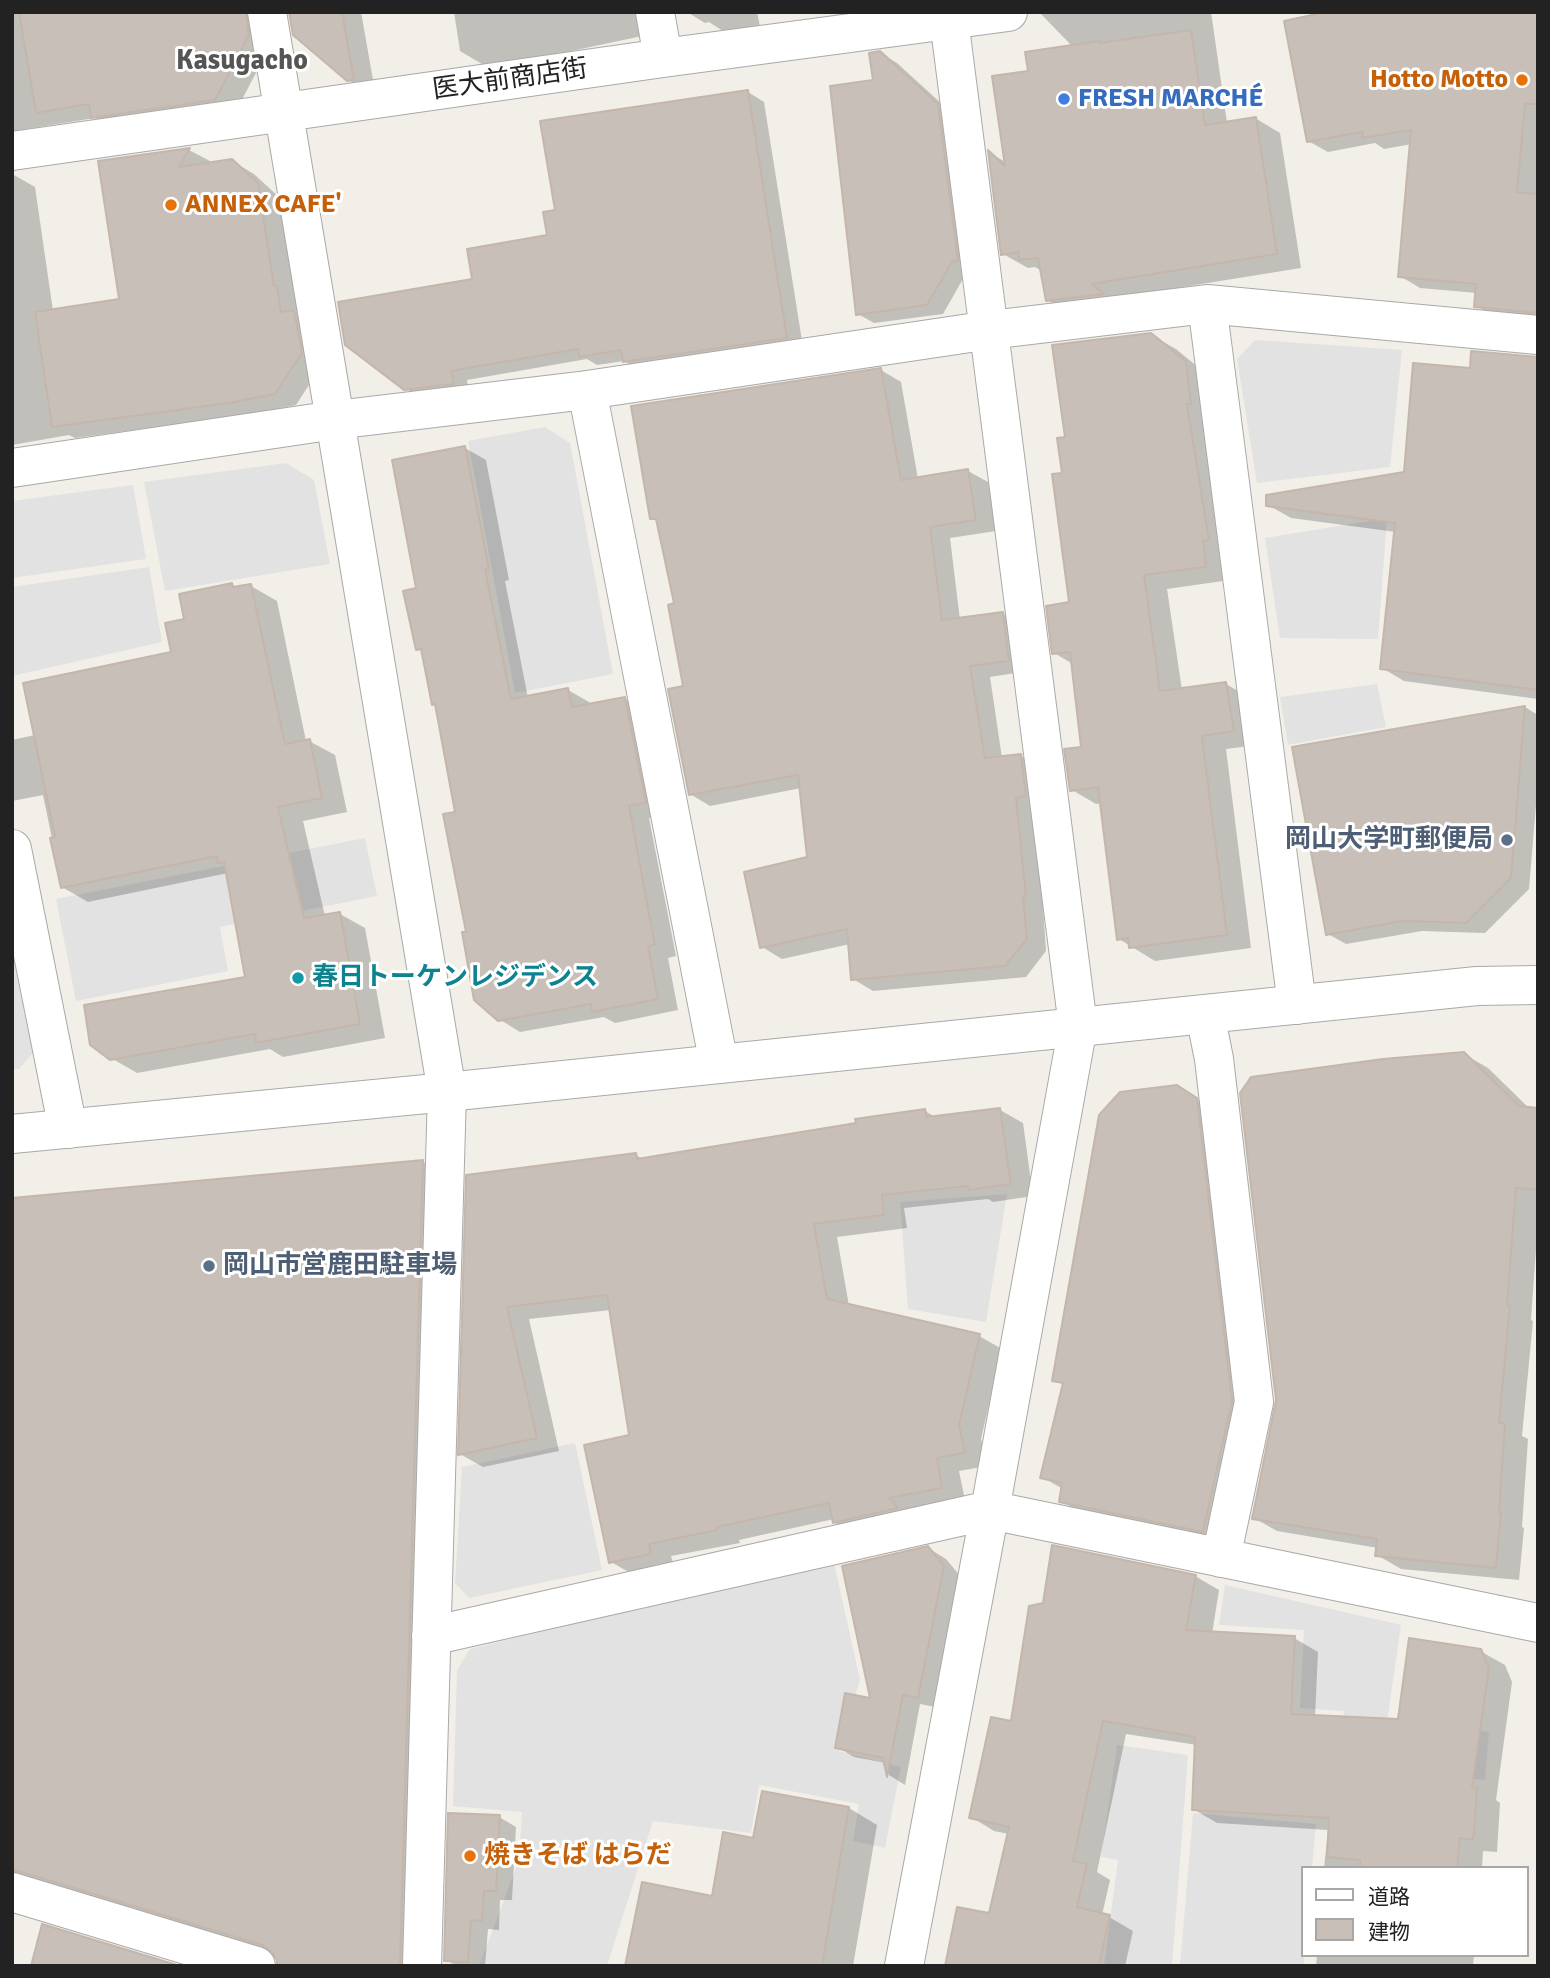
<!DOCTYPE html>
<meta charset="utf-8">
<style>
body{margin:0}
#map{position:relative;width:1550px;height:1978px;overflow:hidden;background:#f2efe9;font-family:Signika,"Noto Sans JP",sans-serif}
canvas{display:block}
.frame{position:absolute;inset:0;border:14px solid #222;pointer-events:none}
.legend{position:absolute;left:1301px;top:1866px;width:228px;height:91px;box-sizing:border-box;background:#fff;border:2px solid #a7a7a7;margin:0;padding:9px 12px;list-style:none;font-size:21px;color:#222}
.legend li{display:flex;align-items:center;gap:14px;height:35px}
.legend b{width:35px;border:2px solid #a7a7a7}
</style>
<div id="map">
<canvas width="1550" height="1978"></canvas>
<div class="frame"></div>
<ul class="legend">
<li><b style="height:9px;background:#fff"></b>道路</li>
<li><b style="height:19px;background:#c7bfb8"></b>建物</li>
</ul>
</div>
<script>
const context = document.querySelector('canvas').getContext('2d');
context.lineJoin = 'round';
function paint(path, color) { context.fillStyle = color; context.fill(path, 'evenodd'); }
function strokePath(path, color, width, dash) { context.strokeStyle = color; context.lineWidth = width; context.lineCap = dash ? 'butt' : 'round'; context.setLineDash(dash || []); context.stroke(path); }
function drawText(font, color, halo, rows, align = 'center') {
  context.font = font + ' Signika,"Noto Sans JP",sans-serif'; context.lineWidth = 6; context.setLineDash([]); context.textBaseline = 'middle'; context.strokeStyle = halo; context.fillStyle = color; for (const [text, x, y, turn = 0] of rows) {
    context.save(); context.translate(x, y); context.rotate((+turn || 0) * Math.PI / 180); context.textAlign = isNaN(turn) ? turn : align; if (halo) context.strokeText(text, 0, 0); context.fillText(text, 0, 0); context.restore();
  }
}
const parking = new Path2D(`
 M1255 340 1402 350 1390 467 1257 483 1237 359Z
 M545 427 570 443 613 674 515 693 468 441Z
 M286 463 314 480 330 564 165 591 144 482Z
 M133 485 146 559 12 578V501Z
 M1387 518 1378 639 1280 638 1265 538Z
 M149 567 162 642 12 676V587Z
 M1377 684 1386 727 1288 745 1280 697Z
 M365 838 377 896 220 927 228 971 76 1001 56 899Z
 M12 950 33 1053 19 1069H12Z
 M1007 1194 986 1322 908 1309 900 1202Z
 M575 1443 602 1570 469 1598 455 1583 462 1467Z
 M833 1559 860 1680 839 1751 901 1767 885 1848 853 1841 859 1804 759 1785 751 1833 653 1821 607 1966H479L519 1860 522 1812 453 1806 457 1670 470 1649Z
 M1225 1585 1401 1625 1387 1722 1489 1732 1485 1780 1339 1767 1344 1711 1300 1708 1304 1630 1219 1625Z
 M1117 1745 1188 1755 1172 1966H1104L1118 1860 1101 1857Z
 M1193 1813 1316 1824 1312 1868H1303L1304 1966H1180Z`);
const shadow = new Path2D(`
 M12 12H270L269 48 236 111 114 129 95 118 26 129 28 142 12 158Z
 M291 12H361L375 91 370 92 348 80Z
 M454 12H667L661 32 543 57 487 67 460 51Z
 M687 12H757L763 41 743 44 709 22 705 23Z
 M1039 12H1211L1227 123 1255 118 1280 133 1301 268 1114 298 1072 315 1047 300 1042 271 1035 267 1028 268 1003 254 990 153 1007 163 1030 73 1072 46Z
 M1538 12 1537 195 1538 321 1496 318 1476 306 1477 293 1420 288 1400 276 1412 144 1384 149 1375 143 1328 152 1308 141Z
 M880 53 897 63 954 115 968 270 943 314 874 323 858 314 875 82Z
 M748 92 764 102 803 347 641 371 624 361 597 365 587 359 467 380 469 393 422 398 405 388 474 281 549 236 557 211Z
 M189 150 210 161 208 165 232 161 254 174 279 197 295 298 298 300 322 365 296 405 251 414 75 438 69 435 12 445V170L14 175 35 187 53 311 121 300 100 162Z
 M1151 335 1176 349 1210 377 1230 580 1167 589 1182 690 1226 684 1250 698 1257 745 1226 749 1251 948 1155 961 1119 939 1101 803 1096 804 1072 790 1083 748 1073 664 1054 653 1071 604 1064 475 1067 439Z
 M881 370 901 382 918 479 968 471 988 482 996 531 950 538 960 620 1003 614 1023 625 1028 671 990 677 1002 758 1021 756 1041 767 1046 907H1043L1046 951 1026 977 873 991 853 979 850 944 782 959 762 947 809 859 801 788 710 806 690 794 685 687 676 605 658 522 652 518Z
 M1538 375V699L1404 681 1382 668 1396 532 1291 518 1268 505 1406 473Z
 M465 448 486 460 509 580 505 581 528 698 568 690 589 702 590 705 625 699 646 711 666 815 649 818 676 956 668 958 678 1010 615 1023 604 1017 520 1032 499 1019 468 933 457 813 438 707 433 704 423 652 418 649V589Z
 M232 585 238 588 251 586 277 601 306 741H309L335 755 347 812 303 821 325 916 340 914 365 928 385 1038 283 1057 270 1049 137 1073 111 1058 247 979 228 873 88 902 62 887 43 795 12 801V740L35 735 173 654 186 621Z
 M1525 707 1538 715V781L1529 889 1485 933 1422 931 1346 944 1328 934Z
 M1464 1054 1488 1068 1530 1109H1538V1221L1531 1320 1533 1321 1522 1436 1528 1439 1522 1527 1524 1528 1519 1580 1401 1569 1377 1555 1378 1548 1277 1531 1254 1518Z
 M1176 1087 1204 1103 1258 1417 1229 1545 1087 1516 1061 1501 1063 1489 1042 1477 1064 1385 1054 1380Z
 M1000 1110 1023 1123 1033 1196 993 1202 988 1199 904 1208 907 1228 837 1237 849 1306 979 1336 1002 1349 981 1439 987 1466 959 1471 965 1500 857 1535 834 1522V1519L739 1540 740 1543 671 1556 674 1567 634 1575 611 1562 631 1436 611 1310 529 1319 559 1451 483 1467 460 1454 468 1177 636 1155 644 1160 925 1111 937 1118Z
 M423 1162 460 1183 438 1966H301L57 1892 12 1881V1200Z
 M928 1548 946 1559 961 1577 935 1707 920 1704 905 1785 889 1775 886 1763 854 1757 837 1747 872 1700Z
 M1195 1576 1219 1590 1212 1634 1294 1638 1318 1652 1315 1717 1399 1721 1480 1651 1505 1665 1512 1682 1496 1800 1500 1803 1497 1852 1483 1851 1482 1868H1324L1328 1830 1217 1823 1193 1809 1197 1745 1126 1734 1097 1872 1110 1880 1102 1915 1109 1917 1133 1931 1125 1966H946L990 1915 1009 1834 994 1831 971 1817 1012 1723Z
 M849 1808 877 1825 853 1966H629L713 1898Z
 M499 1817 516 1827 512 1900H500L499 1930 488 1929 485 1966H457L446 1960Z
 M1317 1955H1474L1473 1966H1316Z`);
const building = new Path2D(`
 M19 12H246L249 35 215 100 91 118 89 104 36 113Z
 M289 12H342L354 80 347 81 293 35Z
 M1326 12H1538V104H1525L1517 192 1538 194V313L1474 307 1476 284 1398 277 1411 130 1363 138 1362 132 1307 142 1284 21Z
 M1191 30 1205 125 1256 117 1277 254 1092 284 1104 294 1046 301 1038 258 1019 260 1018 252 1001 255 988 150 1005 166 992 76 1028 71 1025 52 1099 41V43Z
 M880 51 938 104 958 261 952 262 927 305 856 315 830 86 873 80 869 53Z
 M748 90 787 338 623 362 621 350 579 357 578 349 451 371 454 384 404 390 345 345 338 302 472 279 467 249 547 235 543 212 555 210 540 121Z
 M190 148 179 167 232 159 258 183 274 286H277L281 312 294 310 302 353 275 394 229 403 52 427 35 312 119 299 98 161Z
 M1151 333 1186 361 1191 404H1187L1209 540 1203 541 1206 567 1144 575 1160 691 1226 682 1234 731 1202 736 1227 935 1129 948 1128 938 1117 940 1098 787 1070 791 1064 749 1081 747 1070 652 1052 654 1046 606 1069 602 1052 474 1062 473 1057 438 1065 437 1052 345Z
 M1471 351 1538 357V690L1380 669 1395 523 1266 506V495L1404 472 1413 363 1470 368Z
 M881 368 901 480 968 469 976 520 930 527 942 620 1003 612 1009 661 970 666 985 758 1021 754 1026 796 1016 798 1026 896H1023L1027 939 1005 966 851 980 847 929 760 948 744 872 807 857 798 775 689 795 668 689 683 686 668 605 674 603 656 519H650L631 406Z
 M465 446 489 569H485L511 699 568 688 572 707 625 697 646 803 629 806 655 945 648 946 658 999 592 1012 591 1004 498 1021 474 1000 462 932H466L443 814 455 812 435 704 432 705 421 649 416 650 403 591 416 588 392 460Z
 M232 583 233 587 251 584 285 744 310 739 322 798 278 807 304 918 340 912 360 1024 256 1043 255 1034 110 1060 90 1045 84 1005 245 977 224 862 218 863 217 856 61 888 50 838 55 837 23 683 171 652 165 623 184 619 179 594Z
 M1525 706 1511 878 1466 923 1402 921 1326 935 1292 747Z
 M1464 1052 1519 1106 1538 1108V1190L1516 1188 1507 1305 1510 1306 1499 1423 1505 1424 1499 1513H1501L1496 1568 1375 1556 1377 1539 1252 1519 1276 1400 1240 1093 1251 1077 1383 1059Z
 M1177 1085 1197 1098 1232 1401 1203 1532 1059 1502 1062 1483 1040 1478 1063 1383 1052 1381 1099 1115 1120 1092Z
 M1000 1108 1011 1184 969 1190 968 1186 882 1195 884 1215 814 1224 827 1299 980 1334 959 1425 965 1453 937 1458 942 1488 889 1498 898 1508 833 1523 829 1503 717 1527V1530L649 1544 651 1554 609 1563 584 1445 629 1435 607 1295 507 1307 537 1438 458 1455 466 1175 636 1153 637 1159 856 1123 855 1119 925 1109 927 1117Z
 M423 1160 400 1966H277V1960L272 1952 262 1945 18 1871H12V1198Z
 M1052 1545 1196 1575 1186 1630 1295 1636 1291 1714 1398 1719 1409 1638 1481 1649 1489 1668 1472 1787 1477 1788 1474 1833 1473 1840 1460 1838 1457 1868H1360V1860L1327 1857 1329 1818 1192 1810 1195 1737 1103 1721 1073 1861 1087 1864 1077 1907 1110 1915 1099 1966H945L957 1907 989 1913 1009 1827 969 1818 991 1717 1011 1721 1029 1606 1043 1603Z
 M928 1546 944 1566 918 1698 903 1695 887 1777 883 1758 835 1748 845 1693 870 1698 842 1566Z
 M762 1791 849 1807 822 1966H625L642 1882 712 1896 723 1832 753 1838Z
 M448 1813 500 1815 496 1891H484L482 1921 471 1920 468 1962 444 1961Z
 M42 1924 180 1966H31Z`);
const minor = new Path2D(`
 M267 12 447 1092 422 1966
 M655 12 663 58
 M12 151 663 58 1008 12
 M1207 304 1297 1005
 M587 390 719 1064
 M12 468 335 420 587 390 990 330 1207 304 1538 335
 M12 849 68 1129
 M1205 1014 1214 1059 1254 1402 1221 1558
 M431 1636 990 1510 1538 1623
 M12 1892 256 1966
 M904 1966 990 1510 1078 1026 948 12`);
const tertiary = new Path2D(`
 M12 1134 447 1092 1477 986 1538 985`);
const markers = [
 [1522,80,7,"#e8710a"],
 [1064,99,7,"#3f7fe0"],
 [171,205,7,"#e8710a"],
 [1507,840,7,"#5c6f8a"],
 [298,978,7,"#0f9aa8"],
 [209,1266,7,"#5c6f8a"],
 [470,1856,7,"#e8710a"]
];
const streetNames = [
 ["医大前商店街",510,80,-8]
];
const foodNames = [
 ["Hotto Motto",1508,80,"right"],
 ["ANNEX CAFE'",185,205],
 ["焼きそば はらだ",484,1856]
];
const shopNames = [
 ["FRESH MARCHÉ",1078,99]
];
const serviceNames = [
 ["岡山大学町郵便局",1493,840],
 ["岡山市営鹿田駐車場",223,1266,"left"]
];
const cultureNames = [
 ["春日トーケンレジデンス",312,978]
];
const neighbourhoodNames = [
 ["Kasugacho",242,62]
];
paint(parking, '#e2e2e2');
paint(shadow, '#0003');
paint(building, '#c7bfb8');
strokePath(building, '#c4b6ab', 2);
strokePath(minor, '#a9a9a9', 40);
strokePath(tertiary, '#a9a9a9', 40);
strokePath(minor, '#fff', 38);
strokePath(tertiary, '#fff', 38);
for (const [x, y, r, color] of markers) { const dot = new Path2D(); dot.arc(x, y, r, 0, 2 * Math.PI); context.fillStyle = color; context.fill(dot); strokePath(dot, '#fff', 2.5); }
drawText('26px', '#222', '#fff', streetNames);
drawText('bold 26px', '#c56008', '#fff', foodNames, 'left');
drawText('bold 26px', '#366cbe', '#fff', shopNames, 'left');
drawText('bold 26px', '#4e5e75', '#fff', serviceNames, 'right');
drawText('bold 26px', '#0d838f', '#fff', cultureNames, 'left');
drawText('bold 28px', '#555', '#fff', neighbourhoodNames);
</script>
